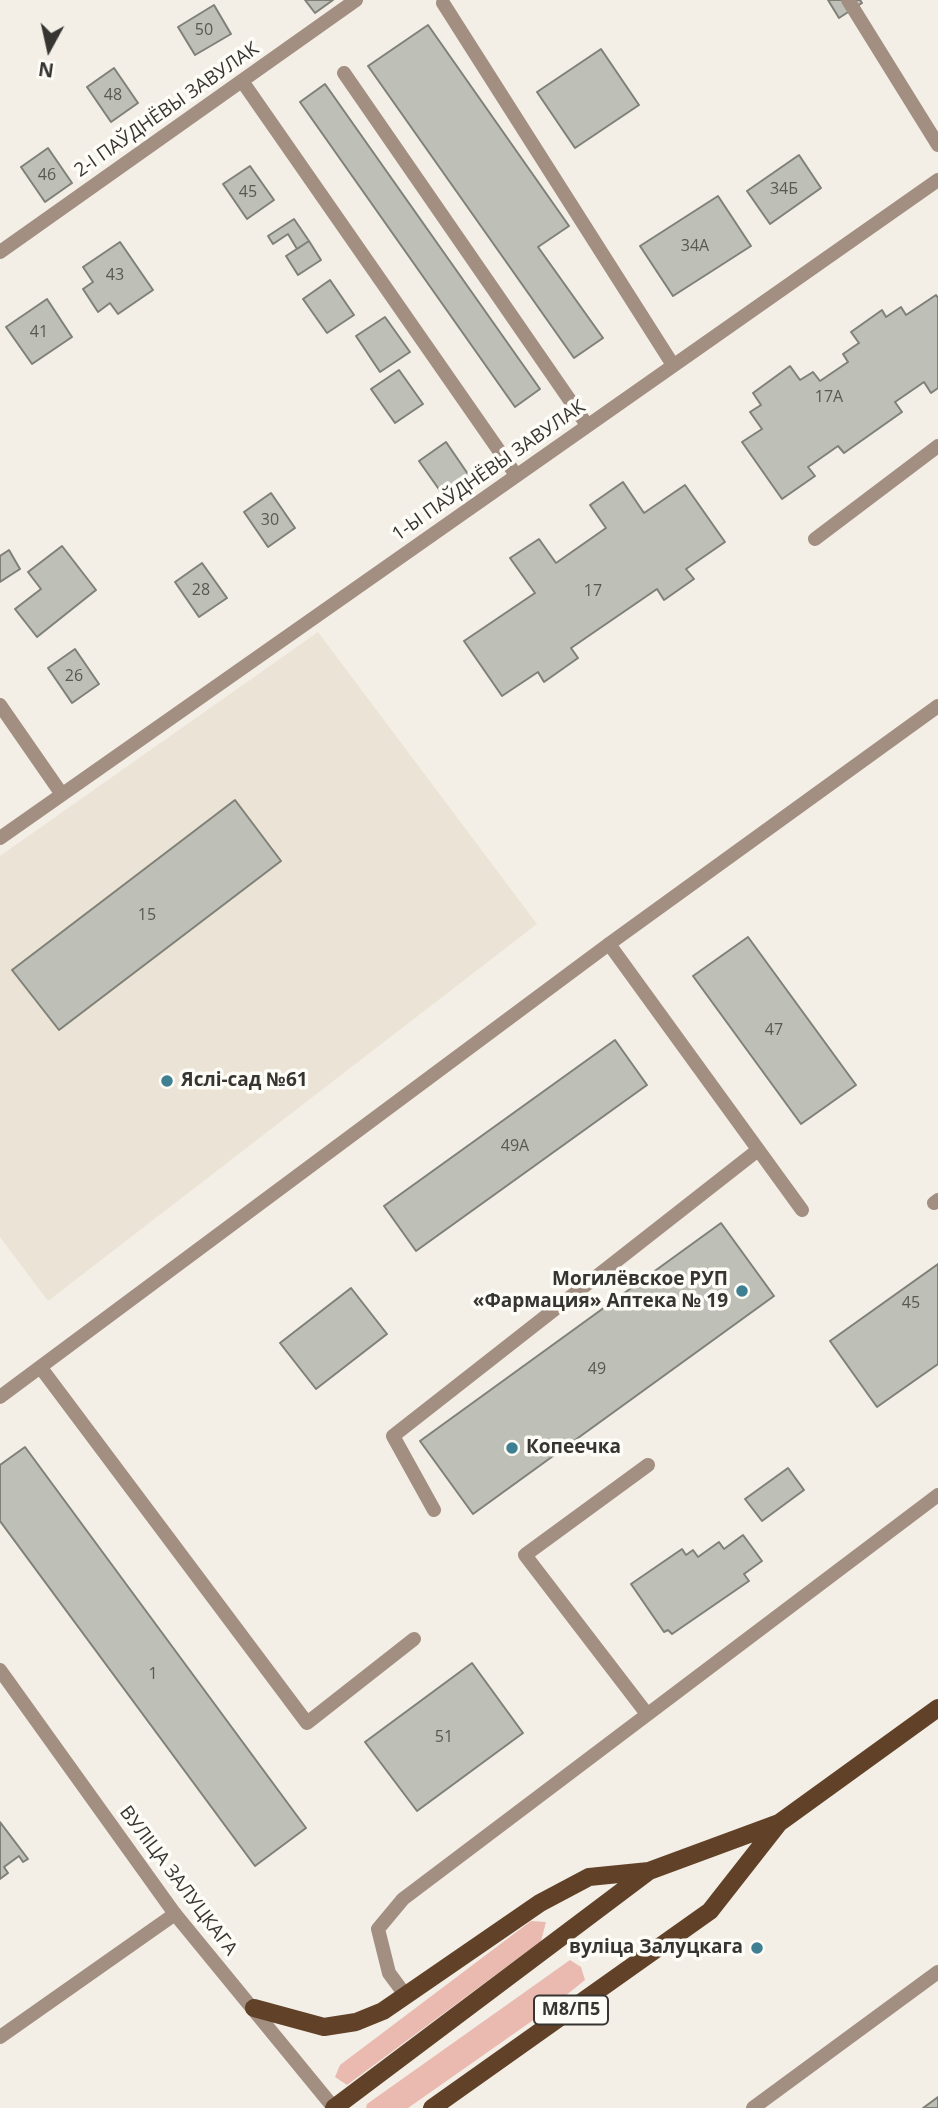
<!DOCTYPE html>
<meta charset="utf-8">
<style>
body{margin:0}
#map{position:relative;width:938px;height:2108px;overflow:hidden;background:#f3efe6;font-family:"Open Sans",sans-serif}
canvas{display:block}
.north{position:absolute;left:14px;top:14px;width:70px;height:70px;-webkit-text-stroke:5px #fefcf7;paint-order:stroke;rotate:188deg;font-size:19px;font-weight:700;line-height:28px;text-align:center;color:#373532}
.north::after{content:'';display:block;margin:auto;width:24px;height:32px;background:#373532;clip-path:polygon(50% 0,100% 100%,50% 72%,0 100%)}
</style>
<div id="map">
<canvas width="938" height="2108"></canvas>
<div class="north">N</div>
</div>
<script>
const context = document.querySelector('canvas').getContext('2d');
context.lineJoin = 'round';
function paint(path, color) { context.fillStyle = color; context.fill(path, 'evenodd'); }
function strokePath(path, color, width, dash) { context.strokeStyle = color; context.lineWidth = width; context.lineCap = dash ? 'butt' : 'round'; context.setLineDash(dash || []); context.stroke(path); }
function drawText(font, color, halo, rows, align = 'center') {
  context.font = font + ' "Open Sans",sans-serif'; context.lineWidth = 7; context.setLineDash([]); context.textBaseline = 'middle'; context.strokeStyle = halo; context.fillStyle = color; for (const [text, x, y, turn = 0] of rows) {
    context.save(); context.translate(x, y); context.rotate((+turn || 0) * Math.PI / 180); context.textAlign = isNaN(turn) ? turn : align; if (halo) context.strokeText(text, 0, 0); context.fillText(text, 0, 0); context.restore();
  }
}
const built = new Path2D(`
 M318 632 537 924 48 1301 0 1237V856Z`);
const green = new Path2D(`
 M531 1921 546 1922 541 1941 347 2085 335 2077 340 2065Z
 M570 1960 581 1967 585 1980 549 2009 408 2108H366L367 2104Z`);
const building = new Path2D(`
 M305 0H333L315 13Z
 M828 0H860L862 3 839 18Z
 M214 5 231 34 195 55 178 27Z
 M428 25 569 226 538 247 603 338 574 358 368 66Z
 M601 49 639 105 575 148 537 92Z
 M114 68 138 103 111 122 87 87Z
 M325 84 540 389 515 407 300 102Z
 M48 148 72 183 45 202 21 167Z
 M799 155 821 188 770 224 747 191Z
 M250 166 274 200 247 219 223 184Z
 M718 196 751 246 673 296 640 246Z
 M294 219 309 241 297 249 288 234 273 244 268 236Z
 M309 241 321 260 298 275 286 256Z
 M120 242 153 290 118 314 110 303 98 312 83 289 93 282 83 267Z
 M330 280 354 315 327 333 303 299Z
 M936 295 938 298V388L931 393 924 382 895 402 902 412 844 453 838 446 808 467 815 476 782 499 742 442 762 429 750 412 761 405 753 393 790 366 800 380 813 372 820 381 848 362 843 354 859 343 851 332 882 310 886 317 901 307 906 315Z
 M47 299 72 337 32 364 6 327Z
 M385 317 410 352 380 372 356 336Z
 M399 370 423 404 395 423 371 389Z
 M446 442 470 477 443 495 419 461Z
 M623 482 644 513 685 485 725 542 686 569 694 579 664 600 657 589 571 648 578 658 544 682 538 672 502 696 464 641 535 593 510 558 539 539 556 563 606 528 590 505Z
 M271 493 295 528 268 547 244 512Z
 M62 546 96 590 37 637 15 609 41 589 28 572Z
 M9 550 20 569 0 582V556Z
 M202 563 227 598 199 617 175 582Z
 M75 649 99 684 72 703 48 668Z
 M235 800 281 861 59 1030 12 970Z
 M748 937 856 1085 801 1124 693 976Z
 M615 1040 647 1085 416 1251 384 1206Z
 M721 1223 774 1296 473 1514 420 1441Z
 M938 1264V1364L877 1407 830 1341Z
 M351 1288 387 1334 316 1389 280 1343Z
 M25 1447 306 1828 255 1866 0 1521V1465Z
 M788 1468 804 1490 762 1521 745 1499Z
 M743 1535 762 1561 744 1574 749 1581 672 1634 668 1630 664 1632 631 1584 682 1549 686 1555 693 1550 698 1557 719 1542 724 1549Z
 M472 1663 523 1733 417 1811 365 1742Z
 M0 1822 28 1859 23 1862 19 1856 4 1867 8 1873 0 1879Z
 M938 2097V2108H923Z`);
const service = new Path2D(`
 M443 3 673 365
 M344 73 587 425
 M815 539 938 446
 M609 944 802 1210
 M934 1203 938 1200
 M41 1368 307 1723 414 1639
 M0 1397 609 944 938 706
 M434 1510 393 1436 758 1150
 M647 1714 525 1555 648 1465
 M406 1996 389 1973 378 1929 403 1899 938 1495
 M0 2037 175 1914
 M753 2108 938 1972`);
const minor = new Path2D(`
 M848 0 938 145
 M242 81 516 475
 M0 252 356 0
 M0 705 61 793
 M0 838 938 180
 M0 1670 175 1914 334 2108`);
const primary = new Path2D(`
 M254 2008 324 2027 356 2022 383 2011 540 1903 589 1877 649 1871
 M334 2108 649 1871 779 1823
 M432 2108 710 1911 779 1823 938 1708`);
const markers = [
 [167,1081,7,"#3e7f91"],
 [742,1291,7,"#3e7f91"],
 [512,1448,7,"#3e7f91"],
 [757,1948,7,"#3e7f91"]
];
const numberNames = [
 ["50",204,30],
 ["48",113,95],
 ["46",47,175],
 ["34Б",784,189],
 ["45",248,192],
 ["34А",695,246],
 ["43",115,275],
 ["41",39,332],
 ["17А",829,397],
 ["30",270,520],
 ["28",201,590],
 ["17",593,591],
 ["26",74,676],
 ["15",147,915],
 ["47",774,1030],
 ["49А",515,1146],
 ["45",911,1303],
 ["49",597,1369],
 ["1",153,1674],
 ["51",444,1737]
];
const shields = [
 [571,2010,74]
];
const shieldNames = [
 ["М8/П5",571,2010]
];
const streetNames = [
 ["2-І ПАЎДНЁВЫ ЗАВУЛАК",167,110,-35],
 ["1-Ы ПАЎДНЁВЫ ЗАВУЛАК",489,471,-35],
 ["ВУЛІЦА ЗАЛУЦКАГА",178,1881,53]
];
const poiNames = [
 ["Яслі-сад №61",181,1081],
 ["Могилёвское РУП",728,1280,"right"],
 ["«Фармация» Аптека № 19",728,1302,"right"],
 ["Копеечка",526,1448],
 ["вуліца Залуцкага",743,1948,"right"]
];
paint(built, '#ebe3d5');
paint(green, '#eab9af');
paint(building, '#bebfb7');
strokePath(building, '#7f8078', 2);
strokePath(service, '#a28f81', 14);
strokePath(minor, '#a28f81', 14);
strokePath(primary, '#614229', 18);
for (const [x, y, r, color] of markers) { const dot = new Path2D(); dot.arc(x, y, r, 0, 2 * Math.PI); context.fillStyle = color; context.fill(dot); strokePath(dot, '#fefcf7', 2.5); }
drawText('16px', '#595853', null, numberNames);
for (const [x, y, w] of shields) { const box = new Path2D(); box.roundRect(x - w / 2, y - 14.5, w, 29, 5); context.fillStyle = '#fefcf7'; context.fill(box); strokePath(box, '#373532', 2); }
drawText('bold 18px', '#373532', null, shieldNames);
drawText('19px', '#373532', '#fefcf7', streetNames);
drawText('bold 19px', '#373532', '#fefcf7', poiNames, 'left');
</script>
